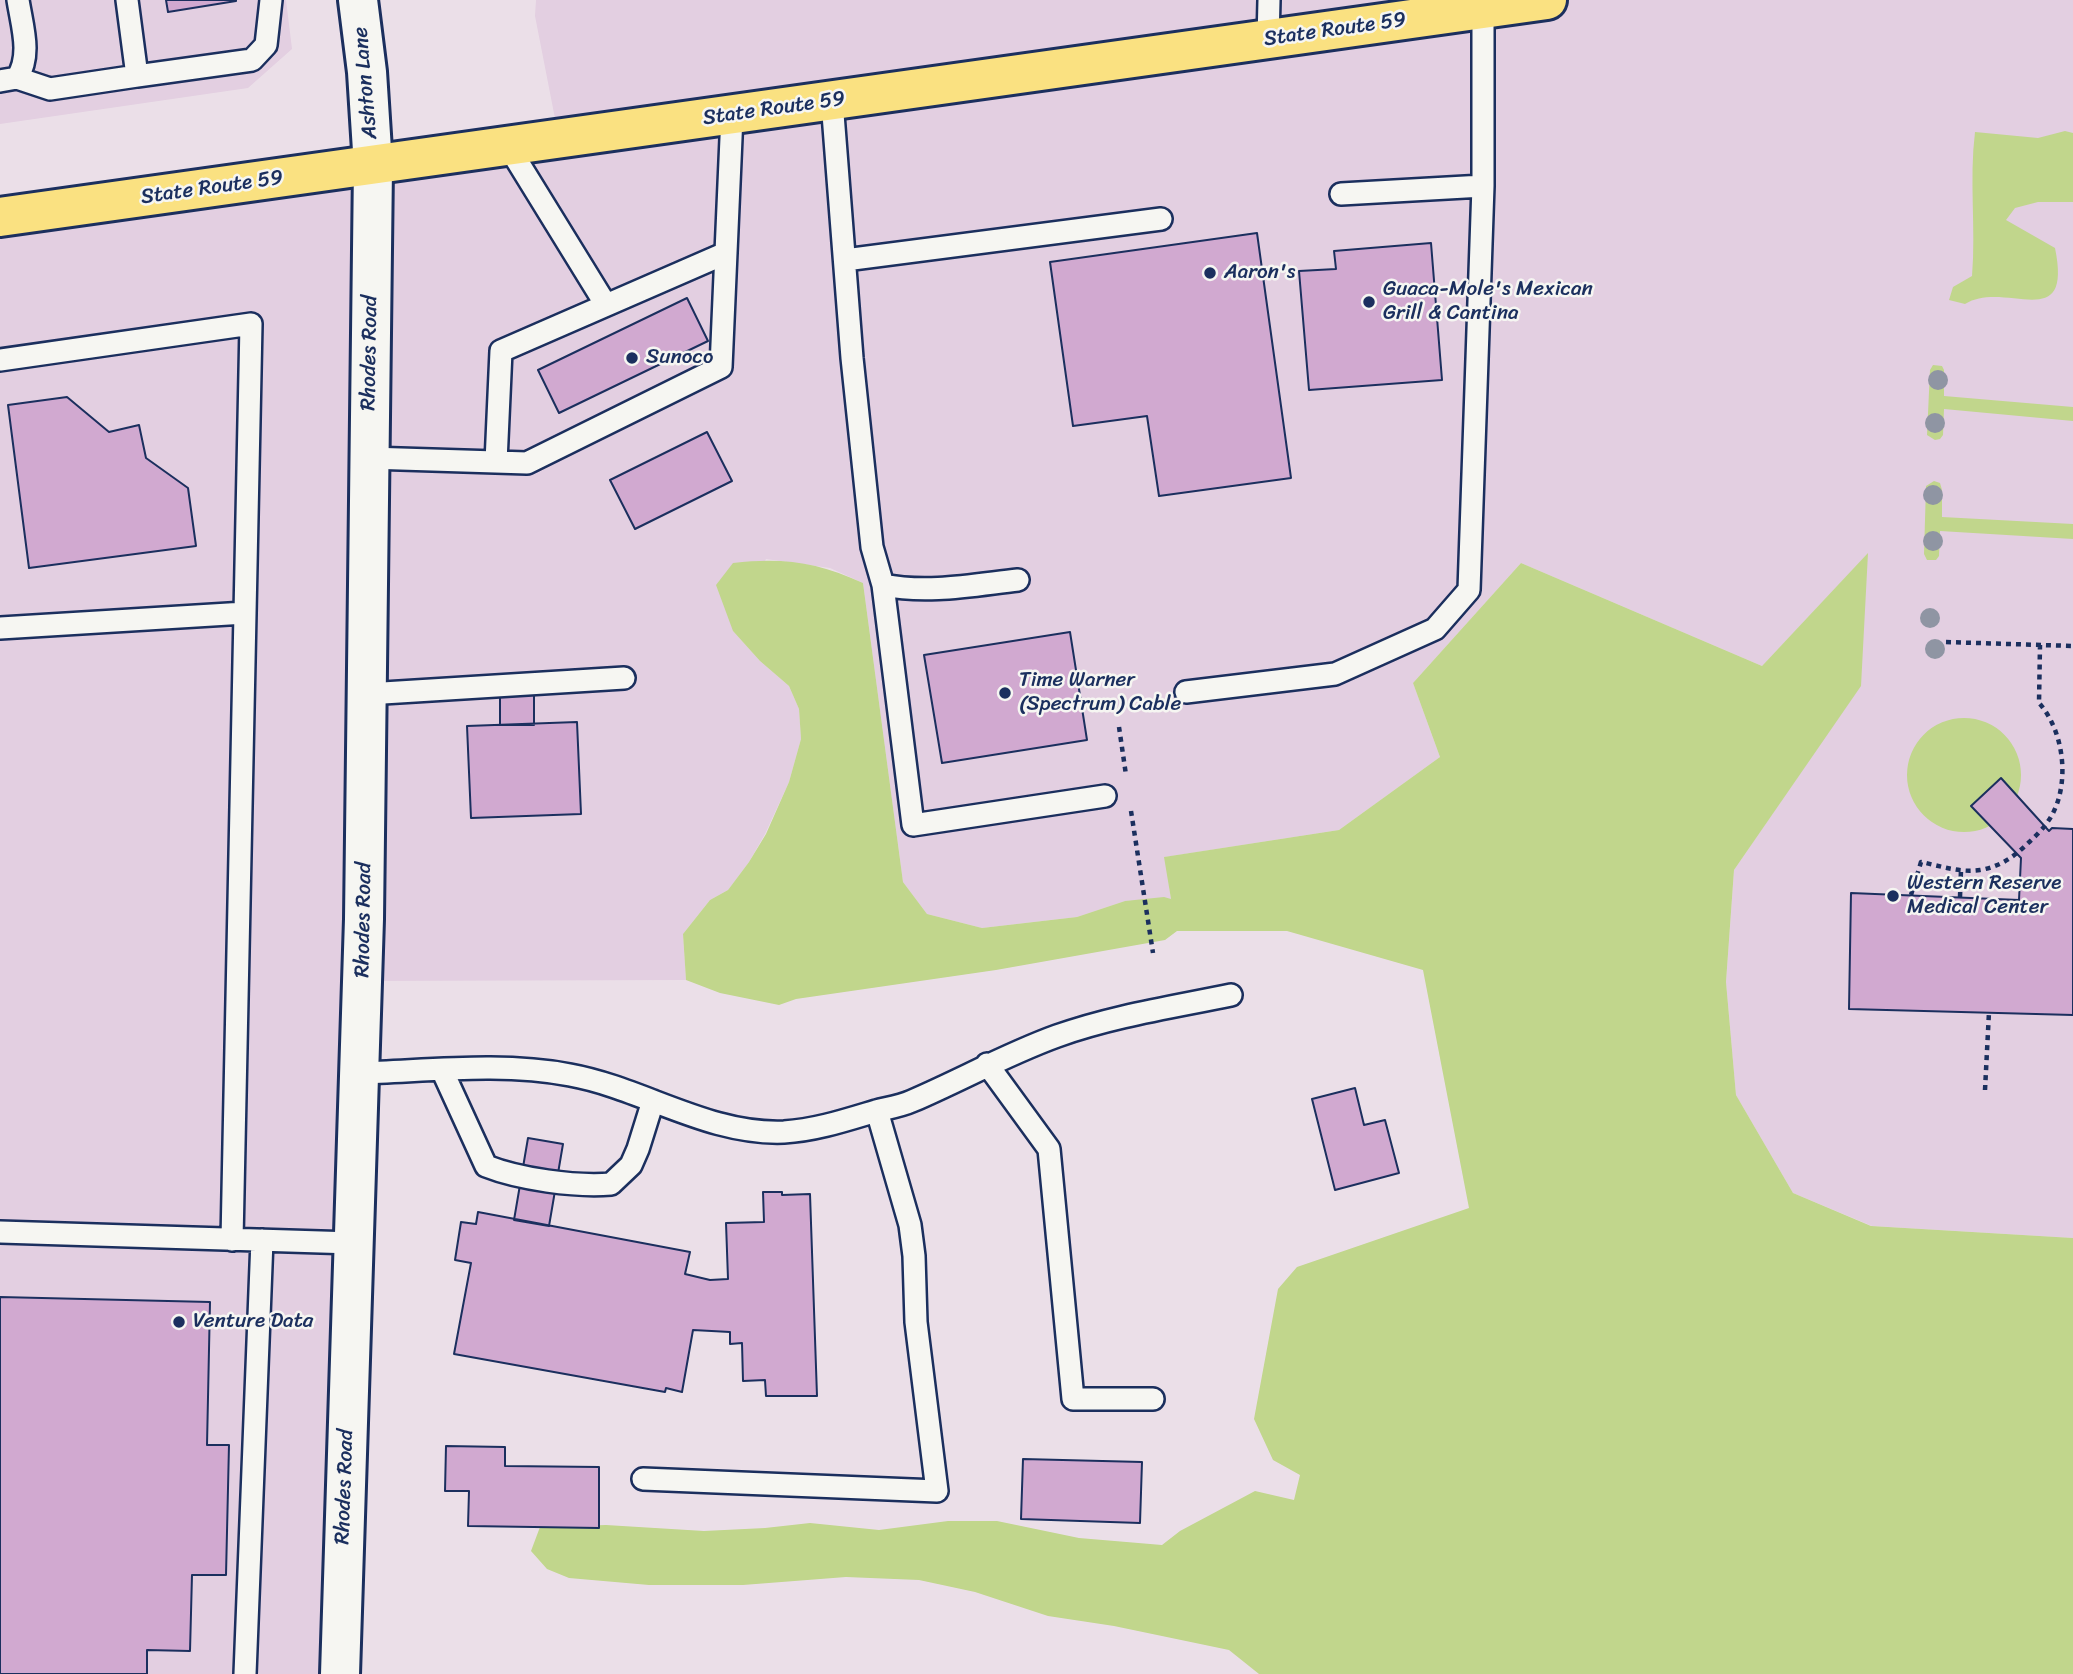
<!DOCTYPE html>
<style>
body{margin:0}
canvas{display:block;background:#ebdfe8}
</style>
<canvas width="2073" height="1674"></canvas>
<script>
const context = document.querySelector('canvas').getContext('2d');
context.lineJoin = 'round';
function paint(path, color) { context.fillStyle = color; context.fill(path, 'evenodd'); }
function strokePath(path, color, width, dash) { context.strokeStyle = color; context.lineWidth = width; context.lineCap = dash ? 'butt' : 'round'; context.setLineDash(dash || []); context.stroke(path); }
function drawText(font, color, halo, rows, align = 'center') {
  context.font = font + ' Sriracha,sans-serif'; context.lineWidth = 5; context.setLineDash([]); context.textBaseline = 'middle'; context.strokeStyle = halo; context.fillStyle = color; for (const [text, x, y, turn = 0] of rows) {
    context.save(); context.translate(x, y); context.rotate((+turn || 0) * Math.PI / 180); context.textAlign = isNaN(turn) ? turn : align; if (halo) context.strokeText(text, 0, 0); context.fillText(text, 0, 0); context.restore();
  }
}
const built = new Path2D(`
 M0 0H286L292 49 248 88 0 124Z
 M536 0H2073V1238L1872 1226 1793 1193 1736 1095 1726 982 1734 870 1860 686 1867 555 1762 666 1521 563 1413 683 1440 757 1339 830 1165 857 1171 899 1125 901 1077 917 982 928 927 914 903 882 863 583 830 568 766 559 733 631 760 661 789 686 799 709 801 739 789 782 765 834 749 862 728 890 710 900 683 934 686 980 363 981 340 1674H0V217L559 139 535 16Z`);
const green = new Path2D(`
 M2065 131 2073 133V202H2038L2015 208 2006 220 2055 248C2073 336 2005 279 1965 304L1949 300 1953 287 1972 276C1976 228 1969 180 1975 132L2038 138Z
 M1933 365 1942 366 1944 370V396L2073 407V421L1944 409 1943 435 1940 439 1935 440 1927 435 1930 370Z
 M1934 481 1940 483 1942 490V517L2073 524V539L1940 531 1939 556 1936 560H1927L1924 554 1926 486Z
 M1868 553 1861 686 1734 870 1726 982 1736 1095 1793 1193 1871 1226 2073 1238V1674H1259L1229 1650 1114 1626 1048 1616 975 1592 919 1580 846 1577 743 1585H649L569 1578 547 1569 531 1551 540 1527 606 1525 704 1531 765 1528 810 1523 879 1530 948 1521H997L1079 1538 1162 1545 1180 1531 1255 1491 1294 1500 1300 1475 1273 1460 1254 1419 1278 1289 1297 1267 1469 1208 1423 970 1287 931H1177L1165 940 996 970 796 999 779 1005 720 993 686 980 683 934 710 900 728 890 749 862 766 834 789 782 801 739 799 709 789 686 760 661 733 631 716 585 733 563C782 557 818 562 863 583L903 882 927 914 982 928 1077 917 1125 901 1164 897 1171 899 1164 857 1339 830 1440 757 1413 683 1521 563 1762 666Z
 M1907 775a57 57 0 1 1 114 0a57 57 0 1 1-114 0Z`);
const building = new Path2D(`
 M166 0H236V1L168 12Z
 M1257 233 1291 478 1159 496 1147 416 1073 426 1050 262Z
 M1431 243 1442 380 1309 390 1299 271 1336 269 1334 251Z
 M687 298 708 341 559 413 538 370Z
 M67 397 109 432 139 425 146 458 188 488 196 546 29 568 8 405Z
 M707 432 732 481 635 529 610 480Z
 M1070 632 1087 740 942 763 924 655Z
 M500 686H534V725H500Z
 M577 722 581 814 471 818 467 726Z
 M2001 778 2049 831 2052 828 2073 829V1015L1849 1009 1851 893 2019 900 2021 858 1971 806Z
 M1355 1088 1364 1125 1385 1120 1399 1173 1335 1190 1312 1099Z
 M528 1138 563 1144 549 1226 514 1220Z
 M763 1192H782V1195L810 1194 817 1396H766L765 1380 743 1381 742 1343 730 1344V1332L693 1330 682 1392 666 1388 665 1392 454 1354 471 1263 455 1260 461 1222 476 1224 478 1212 690 1252 685 1274 710 1280 728 1279 726 1223 764 1222Z
 M0 1297 210 1302 207 1445H229L226 1575H192L190 1651 147 1650V1674H0Z
 M446 1446 505 1447V1466L599 1467V1528L468 1526 469 1491H445Z
 M1023 1459 1142 1462 1140 1523 1021 1519Z`);
const path = new Path2D(`
 M1946 642 2073 646
 M1119 727 1126 775
 M1131 811 1153 953
 M1911 895 1921 862C1941 866 1959 873 1980 870 1999 867 2014 857 2027 844 2036 836 2046 826 2052 815 2070 782 2064 731 2039 703L2040 645
 M1960 897 1961 870
 M1985 1090 1989 1012`);
const lane = new Path2D(`
 M127 0 137 76 252 60 266 45 271 0
 M1268 40 1269 0
 M17 78 50 89 137 76
 M0 81 17 78C32 55 22 26 18 0
 M832 101 852 358 872 547 883 585C928 594 973 585 1018 580
 M508 146 606 305
 M1341 194 1483 186
 M845 260 1161 219
 M0 360 251 324 232 1240
 M369 458 527 463 721 367 732 115
 M496 462 501 351 726 253
 M883 585 913 825 1105 796
 M0 628 245 613
 M1186 692 1335 674 1435 629 1469 590 1483 186V9
 M367 694 624 678
 M987 1064 1049 1149 1073 1399H1153
 M442 1070 486 1166C519 1179 575 1187 611 1184L631 1165 638 1149 653 1101
 M359 1073C429 1071 501 1062 570 1075 642 1088 708 1135 784 1132 816 1130 846 1120 876 1111 888 1108 901 1106 912 1101 961 1080 1007 1054 1057 1036 1113 1016 1173 1007 1231 995
 M0 1232 353 1243
 M643 1479 937 1491 916 1322 914 1256 910 1225 877 1111
 M245 1674 262 1240`);
const street = new Path2D(`
 M358 0 367 72 373 166`);
const secondary = new Path2D(`
 M340 1674 364 919 373 166`);
const primary = new Path2D(`
 M0 217 1547 0`);
const trees = [
 [1938,380],
 [1935,423],
 [1933,495],
 [1933,541],
 [1930,618],
 [1935,649]
];
const markers = [
 [1210,273,7,"#1b2f5e"],
 [1369,302,7,"#1b2f5e"],
 [632,358,7,"#1b2f5e"],
 [1005,693,7,"#1b2f5e"],
 [1893,896,7,"#1b2f5e"],
 [179,1322,7,"#1b2f5e"]
];
const streetNames = [
 ["State Route 59",1335,30,-8],
 ["Ashton Lane",366,83,-95],
 ["State Route 59",774,109,-8],
 ["State Route 59",212,188,-8],
 ["Rhodes Road",370,353,-89],
 ["Rhodes Road",364,920,-89],
 ["Rhodes Road",345,1487,-88]
];
const poiNames = [
 ["Aaron's",1224,273],
 ["Guaca-Mole's Mexican",1383,290],
 ["Grill & Cantina",1383,314],
 ["Sunoco",646,358],
 ["Time Warner",1019,681],
 ["(Spectrum) Cable",1019,705],
 ["Western Reserve",1907,884],
 ["Medical Center",1907,908],
 ["Venture Data",193,1322]
];
paint(built, '#e3cfe1');
paint(green, '#c1d68c');
paint(building, '#d1a9d0');
strokePath(building, '#1b2f5e', 2);
strokePath(lane, '#1b2f5e', 26);
strokePath(street, '#1b2f5e', 44);
strokePath(secondary, '#1b2f5e', 44);
strokePath(primary, '#1b2f5e', 44);
strokePath(path, '#1b2f5e', 4.5, [5, 5]);
strokePath(lane, '#f6f6f2', 21);
strokePath(street, '#f6f6f2', 38);
strokePath(secondary, '#f6f6f2', 38);
strokePath(primary, '#fae181', 38);
context.fillStyle = '#8f95a3';
for (const [x, y] of trees) { context.beginPath(); context.arc(x, y, 10, 0, 2 * Math.PI); context.fill(); }
for (const [x, y, r, color] of markers) { const dot = new Path2D(); dot.arc(x, y, r, 0, 2 * Math.PI); context.fillStyle = color; context.fill(dot); strokePath(dot, '#f6f6f2', 2.5); }
drawText('21px', '#1b2f5e', '#f6f6f2', streetNames);
drawText('21px', '#1b2f5e', '#f6f6f2', poiNames, 'left');
</script>
